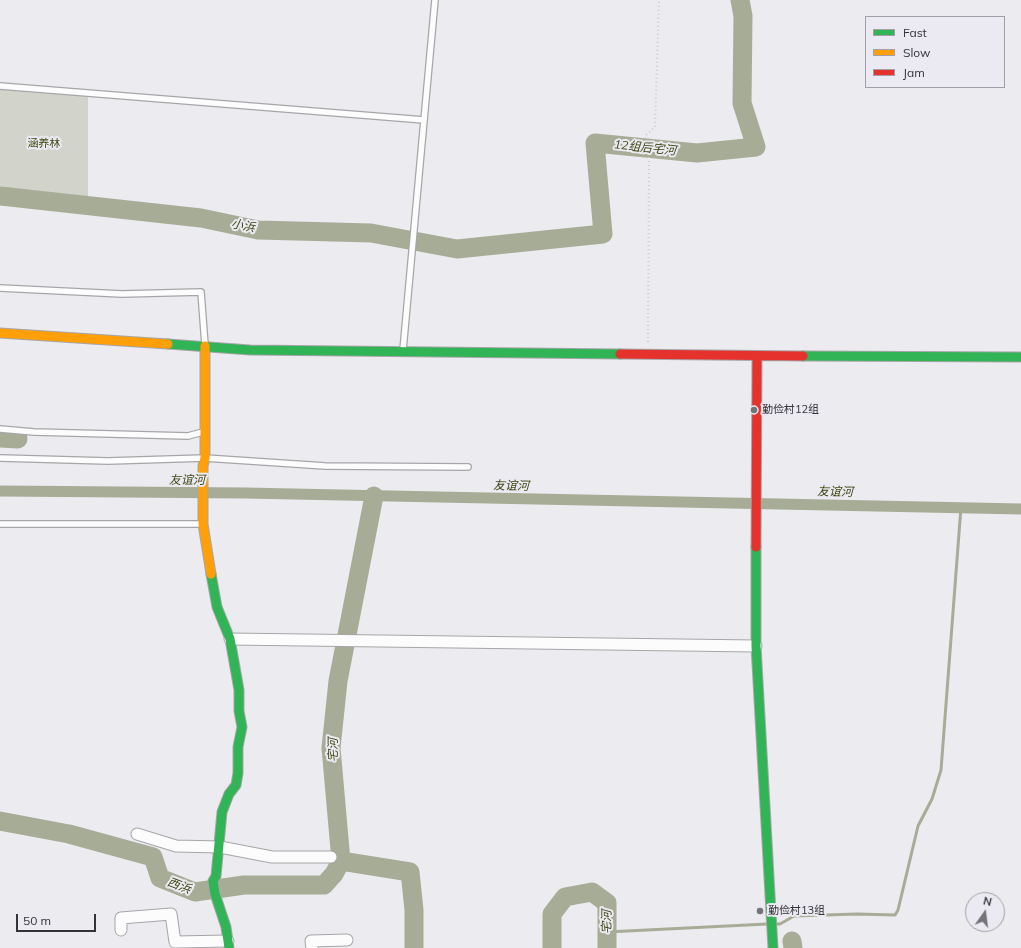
<!DOCTYPE html>
<meta charset="utf-8">
<style>
body{margin:0}
#map{position:relative;width:1021px;height:948px;overflow:hidden;background:#ecebef;font-family:Mulish,sans-serif}
canvas{display:block}
.legend{position:absolute;left:865px;top:16px;width:140px;height:72px;box-sizing:border-box;background:#ebe9f1;border:1px solid #a2a0a6;margin:0;padding:5px 7px;list-style:none;font-size:12px;color:#343336}
.legend li{display:flex;align-items:center;gap:8px;height:20px}
.legend b{width:20px;border:1px solid #a2a0a6}
.north{position:absolute;left:965px;top:892px;width:40px;height:40px;box-sizing:border-box;background:#ebe9f1;border:1px solid #a2a0a6;border-radius:50%;rotate:14deg;font-size:11px;font-weight:700;line-height:16px;text-align:center;color:#343336}
.north::after{content:'';display:block;margin:auto;width:14px;height:18px;background:#747377;clip-path:polygon(50% 0,100% 100%,50% 72%,0 100%)}
.scale{position:absolute;left:16px;top:914px;width:80px;height:18px;box-sizing:border-box;border:2px solid #343336;border-top:0;padding-left:5px;font-size:12px;line-height:14px;white-space:nowrap;color:#343336;-webkit-text-stroke:3px #ebe9f1;paint-order:stroke}
</style>
<div id="map">
<canvas width="1021" height="948"></canvas>
<ul class="legend">
<li><b style="height:5px;background:#30b455"></b>Fast</li>
<li><b style="height:5px;background:#ff9f0a"></b>Slow</li>
<li><b style="height:5px;background:#e5322d"></b>Jam</li>
</ul>
<div class="north">N</div>
<div class="scale">50 m</div>
</div>
<script>
const context = document.querySelector('canvas').getContext('2d');
context.lineJoin = 'round';
function paint(path, color) { context.fillStyle = color; context.fill(path, 'evenodd'); }
function strokePath(path, color, width, dash) { context.strokeStyle = color; context.lineWidth = width; context.lineCap = dash ? 'butt' : 'round'; context.setLineDash(dash || []); context.stroke(path); }
function drawText(font, color, halo, rows, align = 'center') {
  context.font = font + ' Mulish,"Noto Sans SC",sans-serif'; context.lineWidth = 4; context.setLineDash([]); context.textBaseline = 'middle'; context.strokeStyle = halo; context.fillStyle = color; for (const [text, x, y, turn = 0] of rows) {
    context.save(); context.translate(x, y); context.rotate((+turn || 0) * Math.PI / 180); context.textAlign = isNaN(turn) ? turn : align; if (halo) context.strokeText(text, 0, 0); context.fillText(text, 0, 0); context.restore();
  }
}
const green = new Path2D(`
 M0 86 88 93V205L0 196Z`);
const stream = new Path2D(`
 M777 924H780L794 916 857 914 895 915 898 910 918 826 932 799 941 770 961 507
 M607 932 767 924`);
const canal = new Path2D(`
 M0 491 245 493 1021 509`);
const river = new Path2D(`
 M0 196 201 218 258 230 371 233 457 249 603 234 595 143 697 153 756 147 742 103 743 16 740 0
 M0 438 18 439
 M374 496 338 681 331 748 341 861 410 872 414 910V948
 M0 821 69 834 153 857 160 878 195 892 244 885H324L334 874 341 861
 M792 941 793 948
 M552 948V914L565 897 592 892 607 903V948`);
const path = new Path2D(`
 M648 342 649 160 645 136 655 127 659 0`);
const lane = new Path2D(`
 M0 86 424 120
 M0 288 122 294 201 292 205 345
 M403 350 435 0
 M0 429 34 432 188 436 203 432
 M0 458 108 461 205 458 325 466 468 467
 M0 524H202`);
const street = new Path2D(`
 M230 639 756 646
 M137 834 176 846 220 847 272 857H331
 M121 930V918L171 914 175 942 228 941
 M312 948 311 941 347 940`);
const fast = new Path2D(`
 M168 344 250 350 620 354
 M803 356 1021 357
 M756 547V646L773 948
 M211 574 217 607 230 639 239 690V711L242 727 238 747V773L236 785 229 794 222 812 216 876 213 881 215 894 226 927 229 948`);
const slow = new Path2D(`
 M0 333 168 344
 M205 346V458L203 466V524L211 574`);
const jam = new Path2D(`
 M620 354 803 356
 M756 547 757 356`);
const markers = [
 [754,410,4,"#747377"],
 [760,911,4,"#747377"]
];
const parkNames = [
 ["涵养林",44,144]
];
const poiNames = [
 ["勤俭村12组",762,410],
 ["勤俭村13组",768,911]
];
const waterNames = [
 ["12组后宅河",645,148,6],
 ["小浜",243,226,11],
 ["友谊河",187,480],
 ["友谊河",511,486,1],
 ["友谊河",835,492,1],
 ["宅河",333,750,-90],
 ["西浜",179,886,21],
 ["宅河",607,922,-89]
];
paint(green, '#d2d4cb');
strokePath(stream, '#a7ac97', 3);
strokePath(canal, '#a7ac97', 11);
strokePath(river, '#a7ac97', 19);
strokePath(lane, '#a6a5a8', 8);
strokePath(street, '#a6a5a8', 13);
strokePath(fast, '#a6a5a8', 11);
strokePath(slow, '#a6a5a8', 11);
strokePath(jam, '#a6a5a8', 11);
strokePath(path, '#ccc', 2, [1, 3]);
strokePath(lane, '#fcfcfd', 5.5);
strokePath(street, '#fcfcfd', 11);
strokePath(fast, '#30b455', 9);
strokePath(slow, '#ff9f0a', 9);
strokePath(jam, '#e5322d', 9);
for (const [x, y, r, color] of markers) { const dot = new Path2D(); dot.arc(x, y, r, 0, 2 * Math.PI); context.fillStyle = color; context.fill(dot); strokePath(dot, '#ebe9f1', 1.5); }
drawText('11px', '#3f4811', '#ebe9f1', parkNames);
drawText('11px', '#343336', '#ebe9f1', poiNames, 'left');
drawText('italic 12px', '#3e4710', '#ebe9f1', waterNames);
</script>
